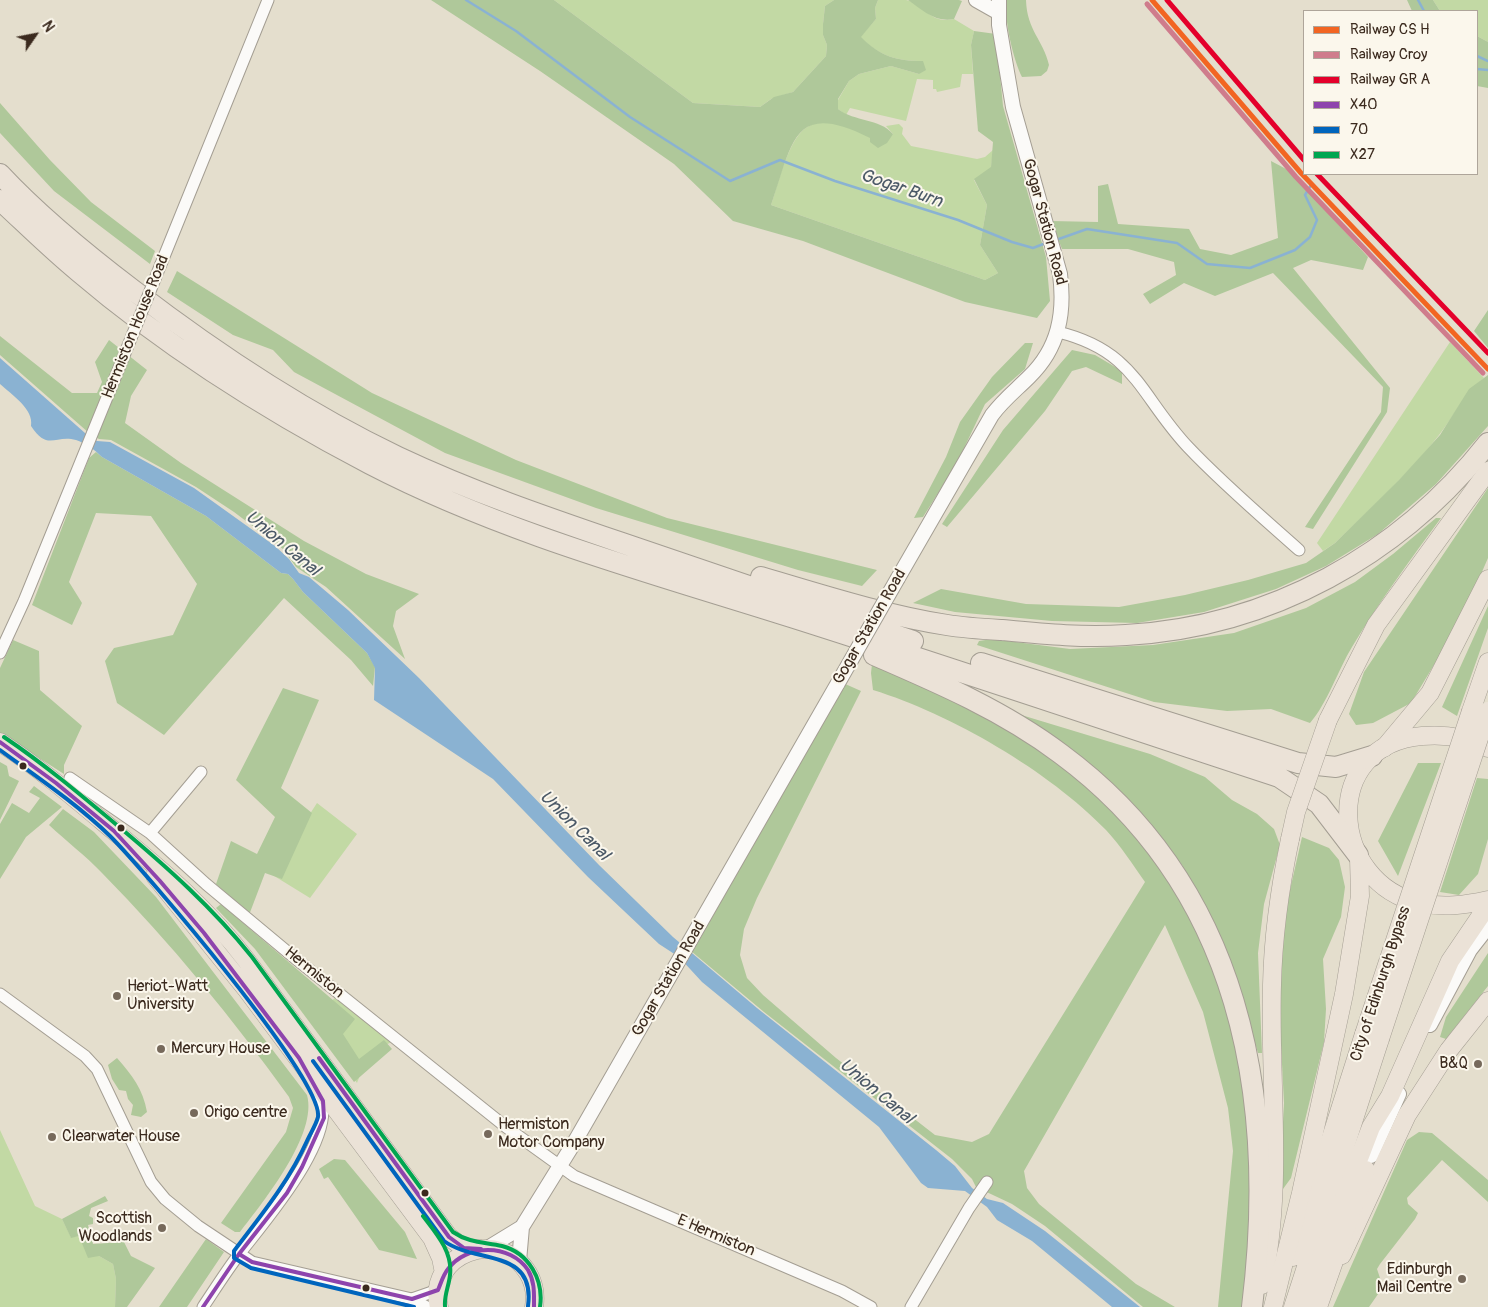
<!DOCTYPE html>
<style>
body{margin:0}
#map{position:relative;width:1488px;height:1307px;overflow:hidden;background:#e4decd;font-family:Pangolin,sans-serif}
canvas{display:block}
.legend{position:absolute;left:1303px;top:10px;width:175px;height:165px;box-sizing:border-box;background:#fbf7ec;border:1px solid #aea59a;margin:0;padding:6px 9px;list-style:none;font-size:15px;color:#3b2a1e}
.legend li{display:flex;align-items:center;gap:10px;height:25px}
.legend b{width:25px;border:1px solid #aea59a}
.north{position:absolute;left:10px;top:10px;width:50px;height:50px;-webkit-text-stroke:4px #fbf7ec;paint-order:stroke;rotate:57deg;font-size:14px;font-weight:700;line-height:20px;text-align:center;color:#3b2a1e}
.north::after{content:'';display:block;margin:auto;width:18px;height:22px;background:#3b2a1e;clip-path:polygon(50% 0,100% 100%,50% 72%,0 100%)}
</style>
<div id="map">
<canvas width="1488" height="1307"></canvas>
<ul class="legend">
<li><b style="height:6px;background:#f26522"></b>Railway CS H</li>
<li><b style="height:6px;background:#cf7c8c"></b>Railway Croy</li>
<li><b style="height:6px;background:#e4002b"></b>Railway GR A</li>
<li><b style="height:6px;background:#8e44ad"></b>X40</li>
<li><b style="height:6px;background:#0065bd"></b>70</li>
<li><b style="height:6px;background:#00a651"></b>X27</li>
</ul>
<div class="north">N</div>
</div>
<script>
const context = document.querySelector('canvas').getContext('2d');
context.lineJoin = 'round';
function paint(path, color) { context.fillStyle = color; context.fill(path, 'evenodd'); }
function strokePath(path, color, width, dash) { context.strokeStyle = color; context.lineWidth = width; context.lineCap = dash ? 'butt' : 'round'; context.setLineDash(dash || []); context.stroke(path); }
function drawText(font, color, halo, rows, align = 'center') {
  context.font = font + ' Pangolin,sans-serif'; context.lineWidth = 4; context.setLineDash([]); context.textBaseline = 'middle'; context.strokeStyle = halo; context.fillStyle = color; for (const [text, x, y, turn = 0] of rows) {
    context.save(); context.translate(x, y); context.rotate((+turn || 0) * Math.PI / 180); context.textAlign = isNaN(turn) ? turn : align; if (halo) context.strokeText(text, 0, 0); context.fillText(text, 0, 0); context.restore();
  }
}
const green = new Path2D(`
 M554 0H834L825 6 823 24V35L827 45 826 56 793 92 771 99 760 107 693 103Z
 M878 0C887 0 898 0 906 0 925 4 930 25 954 19L974 31 971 45 973 74H962L960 87 937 92 936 89H933V80L917 79 906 121 850 108 846 115 838 109V100L849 81 859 74 891 66 919 74 923 61C896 61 880 56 860 37L876 19 875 8Z
 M1433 0H1488V42L1477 36V11H1440Z
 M840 121 871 138 870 141 893 134 886 126 899 124 903 128 902 134 911 146 977 159 985 157 993 150 991 168 974 180 987 205 980 245 998 273 985 280 771 205C778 185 789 135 809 126 819 121 829 121 840 121Z
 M1450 342 1484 378C1463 395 1455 415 1439 435 1409 474 1371 508 1335 543L1323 551 1317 543Z
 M317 803 357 834 310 898 271 874Z
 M335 998 391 1042C374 1051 363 1066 357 1083L310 1018Z
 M0 1130 35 1206 62 1219 71 1237 79 1236 99 1256 113 1264 116 1279 115 1307H0Z`);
const forest = new Path2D(`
 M431 0H554L693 103 760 107 774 97 793 92 826 56 827 45 823 35V24L825 6 834 0H878L875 8 876 19 861 37C880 56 896 61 923 61L926 70 919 74 891 66 859 74 849 81 838 99V109C855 122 879 118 893 134L887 143 878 148 870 142V138C792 99 793 143 771 205L985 280 998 273 980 245 987 205 974 179 991 167 993 142 978 131 971 45 974 31 996 34 1003 106 1046 257 1050 301 1037 318 965 302 803 241 733 221 674 164 540 71Z
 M908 0H959L962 1 954 19C936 23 922 10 908 0Z
 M1007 0H1026C1027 31 1043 39 1049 65L1047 71 1041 76 1022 77C1014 62 1003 17 1007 0Z
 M1407 0H1433L1440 11H1412Z
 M1477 36 1488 42V88L1477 86Z
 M0 103 50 160 91 202 155 251 150 264 54 191 0 133Z
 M1271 161 1290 171 1368 257 1363 270 1311 260 1293 268 1390 388 1387 412 1313 529 1305 527 1381 412 1383 387 1273 273 1215 296 1184 283 1150 304 1143 294 1176 275 1174 262 1128 249H1062L1051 221 1098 222V186L1108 184 1118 224 1189 229 1200 249 1231 255 1278 238Z
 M177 271 372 393 516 460 667 518 877 570 862 586 798 570 596 508 445 453 294 372 273 350 233 335 167 292Z
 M1488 310V348L1474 331Z
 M0 336 72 393H97L102 382 95 362 109 340 147 370 131 396 125 423 181 463 304 541 366 574 419 594 396 611 393 626 405 659 326 587 296 567 283 549 234 512 196 487 111 440 99 439 89 433 0 355Z
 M1025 343H1033L1025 369 985 404 957 463 923 517 914 518 946 457 960 422 992 377Z
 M1072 350 1095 355 1122 371V384L1086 367 1072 371 1045 411 947 527 942 524 1003 430Z
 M1488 375V426L1436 484 1378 534 1326 566 1276 589 1204 612 1137 623 1052 621 955 612 913 603 941 589 1026 604 1119 607 1185 595 1248 580 1306 563 1335 543 1399 480 1440 435 1469 389Z
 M96 452 102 457 206 516 281 573 288 574 293 579 303 592 367 653 375 667 373 686 351 660 284 598 164 735 117 703 105 661 114 648 173 635 197 584 151 516 96 513 69 582 82 603 72 625 32 605 89 458Z
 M1488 488V558L1461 620 1411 703 1373 723 1356 725 1349 714 1364 672Z
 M1436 518H1441C1410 560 1379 602 1352 647 1338 670 1327 704 1310 723L1271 709 1227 711 1154 702 977 645 979 641 992 639 1070 649 1153 645 1234 633 1306 608 1355 582 1393 554Z
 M1488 606V628L1457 716 1442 707Z
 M13 640 39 651 40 690 82 726 64 765V774L0 733V668Z
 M873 655 1062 754 1172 871 1248 1056 1252 1307H1218L1233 1151 1228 1108 1203 1012 1165 925 1024 1171 1027 1188 1039 1204 1136 1284 1175 1307H1143L1045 1226 1012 1204 976 1187 972 1179 952 1159 764 1012 691 951 843 683 861 691 757 898 744 929 740 955 747 978 763 995 836 1058 935 1135 972 1142 989 1134 1145 882C1133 865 1121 846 1106 830 1049 771 951 714 873 690L871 673Z
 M283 688 319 700 281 788 312 813 282 879 265 873 249 915 216 884 231 841 257 854 275 817 236 780Z
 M1018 714 1150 754 1205 777 1232 800 1257 814 1274 829 1280 845 1264 904 1258 953 1262 1053H1258L1233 971 1182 865 1146 821 1096 774Z
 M0 762 7 766 9 776 19 781 0 820Z
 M1418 763H1441L1398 876 1378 841Z
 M1477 778 1488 779V839L1478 874 1459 895 1440 892Z
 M34 786 62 807 26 837 0 879V824L12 803 29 813 40 798 29 792Z
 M63 809 94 832 156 897 307 1095C318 1134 264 1201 240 1232H235L221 1223 286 1132 293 1108 289 1097C232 1018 171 943 102 873 86 856 66 841 49 825Z
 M1302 837 1329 848 1339 860 1345 887 1341 917 1323 959 1326 1009 1324 1042 1291 1178 1283 1189 1280 1178 1284 1103 1278 986 1287 903Z
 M221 904 355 1019 343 1034 359 1059 384 1040 392 1049 354 1082 255 949 216 908Z
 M1488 953V986L1446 1039 1440 1037 1446 1017Z
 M117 1058C132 1075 143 1089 147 1112L141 1117 131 1115 133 1105 128 1099 126 1091 119 1090 112 1079 108 1065Z
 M1419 1132 1432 1133 1488 1180V1202L1442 1160 1407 1198 1408 1204 1418 1213 1415 1219 1380 1264 1377 1269 1383 1287 1369 1307H1333L1407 1140Z
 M334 1159 345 1160 405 1232 417 1259 379 1250 328 1177 324 1179 319 1169Z
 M105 1196 108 1201 91 1208 89 1216 93 1218V1224L88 1225 93 1244 124 1242 131 1256 155 1268 127 1307H115L116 1279 113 1264 99 1256 88 1258 79 1236 71 1238 62 1219Z
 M206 1239 224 1252 187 1307H159Z`);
const water = new Path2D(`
 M0 358 85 433 97 441 110 442 194 488 275 546 289 559 299 573 309 577 348 610 419 678 599 865 673 937 757 1008 936 1150 955 1166 972 1188 987 1199 1003 1203 1045 1231 1140 1307H1112L1032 1241 997 1220 987 1207 965 1191 928 1188 921 1183 879 1127 702 982 679 957 659 944 588 877 493 779 374 700 375 668 367 653 303 592 293 579 288 574 281 573 206 516 102 457C95 450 85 443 76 440 55 434 48 452 31 426 34 409 12 395 0 384Z`);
const stream = new Path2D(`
 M466 0 516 31 630 117 730 181 780 160 835 181 958 220 1012 242 1033 248 1046 243
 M1418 0 1424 11
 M1477 56 1488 61
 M1477 69 1488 70
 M1056 240 1087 229 1177 243 1207 264 1250 268 1295 250 1310 237 1317 220 1305 195 1311 185`);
const minor = new Path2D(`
 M161 264 268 0
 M1058 332C1136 351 1140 396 1188 447 1222 483 1262 517 1299 550
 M0 653 24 601 119 368
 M70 778 150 833 206 884 296 959 506 1127 574 1176 842 1291 871 1307
 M150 833 201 772
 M0 994 85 1056 97 1069 151 1182 165 1199 198 1226 252 1262 412 1299 427 1307
 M412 1299 438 1290
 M203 1307C215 1289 227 1270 240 1253 264 1222 341 1134 319 1094
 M911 1307 969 1208 987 1182`);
const tertiary = new Path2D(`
 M976 0 999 13
 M898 578 992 415C1003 400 1016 390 1029 377 1059 348 1065 313 1060 274L1013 107 999 25V0
 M1430 1025 1470 950 1488 927
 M1371 1156 1399 1094
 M486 1249 522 1227
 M519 1261 522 1227 574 1143 838 683`);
const primary = new Path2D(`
 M1471 711 1488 662
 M1328 720 1376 625 1488 471
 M0 742C41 769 77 800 114 831 165 873 207 908 247 961L449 1237 464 1248 481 1249
 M1384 748 1430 693 1488 579
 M155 876 247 990 432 1238 441 1258 444 1273
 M1342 1255 1407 1115 1449 1050 1488 1001
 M1293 1257 1364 1034
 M1262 1285C1284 1187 1269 1084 1272 985 1273 935 1280 887 1290 839
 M439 1307C426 1254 500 1226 528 1273 534 1283 536 1296 534 1307
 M1293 1307 1380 1039`);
const trunk = new Path2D(`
 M1488 748C1467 737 1445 734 1422 736 1318 745 1330 884 1420 903 1444 908 1465 905 1488 900
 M1273 1307 1301 1193 1344 994 1360 896 1359 858
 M1302 1307 1371 1127 1390 1096 1450 961 1488 905
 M1318 1307 1366 1170`);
const motorway = new Path2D(`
 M0 174C40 217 87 255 133 290 215 353 304 412 398 457 470 491 546 517 622 543 718 576 816 609 913 641
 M0 200C26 224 51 249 79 272 167 347 267 410 370 464 503 533 649 572 791 617 955 669 1117 724 1279 777L1319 804 1358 855
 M761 577C822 595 884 615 947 625 965 628 984 629 1002 630 1044 634 1084 638 1126 635 1270 627 1400 555 1488 443
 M874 655C939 683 1004 711 1061 754 1241 887 1278 1097 1252 1307
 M981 663 1298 763 1336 767 1372 756`);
const minorBridge = new Path2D(`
 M119 368 161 264`);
const tertiaryBridge = new Path2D(`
 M838 683 898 578`);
const primaryBridge = new Path2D(`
 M1290 839 1296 812 1328 720
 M1364 1034 1471 711
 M1380 1039 1488 711`);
const bus1 = new Path2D(`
 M0 742 56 783 114 831 160 881 204 933 299 1058 323 1101 324 1118 302 1167 287 1193 239 1254 203 1307
 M319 1058 449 1237 464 1248 481 1249
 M239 1254 252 1262 412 1299 438 1290C441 1283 443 1275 448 1269 466 1244 510 1243 528 1270 535 1282 534 1294 534 1307`);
const bus2 = new Path2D(`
 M0 750C37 777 77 804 110 836 144 870 324 1080 318 1117 316 1125 310 1134 307 1141 288 1183 262 1214 234 1251V1258L251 1268 414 1307
 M313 1061 444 1241C475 1264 536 1248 528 1306`);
const bus3 = new Path2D(`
 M4 737C44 764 81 795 118 826 167 867 213 908 252 957L453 1232C469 1243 484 1242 502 1246 529 1253 544 1280 540 1307
 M423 1216C436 1233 453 1252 450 1275 449 1286 444 1295 445 1306`);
const rail1 = new Path2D(`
 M1152 0 1301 173 1488 369`);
const rail2 = new Path2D(`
 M1147 4 1296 177 1483 373`);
const rail3 = new Path2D(`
 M1167 0 1304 160
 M1317 174 1488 353`);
const markers = [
 [23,766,4.5,"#3b2a1e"],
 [121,828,4.5,"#3b2a1e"],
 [117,996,5,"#76695b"],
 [161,1049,5,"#76695b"],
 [1478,1064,5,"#76695b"],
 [194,1113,5,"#76695b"],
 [488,1134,5,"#76695b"],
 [52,1137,5,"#76695b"],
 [425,1193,4.5,"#3b2a1e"],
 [162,1228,5,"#76695b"],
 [1462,1279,5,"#76695b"],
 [366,1288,4.5,"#3b2a1e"]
];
const streetNames = [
 ["Gogar Station Road",1044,222,75],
 ["Hermiston House Road",136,327,-68],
 ["Gogar Station Road",870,627,-60],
 ["Hermiston",314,973,39],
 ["Gogar Station Road",669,979,-60],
 ["City of Edinburgh Bypass",1381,984,-72],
 ["E Hermiston",716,1236,23]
];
const poiNames = [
 ["Heriot-Watt",127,987],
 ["University",127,1005],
 ["Mercury House",171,1049],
 ["B&Q",1468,1064,"right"],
 ["Origo centre",204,1113],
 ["Hermiston",498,1125],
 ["Motor Company",498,1143],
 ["Clearwater House",62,1137],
 ["Scottish",152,1219,"right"],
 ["Woodlands",152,1237,"right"],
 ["Edinburgh",1452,1270,"right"],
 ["Mail Centre",1452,1288,"right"]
];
const waterNames = [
 ["Gogar Burn",901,189,19],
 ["Union Canal",282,544,40],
 ["Union Canal",574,826,45],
 ["Union Canal",876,1092,40]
];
paint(green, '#c2d9a4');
paint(forest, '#afc89a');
paint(water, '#8ab2d2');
strokePath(stream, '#8ab2d2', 2.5);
strokePath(minor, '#a49e93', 13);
strokePath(tertiary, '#a49e93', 16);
strokePath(primary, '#a49e93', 19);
strokePath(trunk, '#a49e93', 19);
strokePath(motorway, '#a49e93', 22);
strokePath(minor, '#fbfaf8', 11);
strokePath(tertiary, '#fbfaf8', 14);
strokePath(primary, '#ebe2d7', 18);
strokePath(trunk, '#ebe2d7', 18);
strokePath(motorway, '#ebe2d7', 20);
strokePath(minorBridge, '#a49e93', 13, []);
strokePath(tertiaryBridge, '#a49e93', 16, []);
strokePath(primaryBridge, '#a49e93', 19, []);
strokePath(minorBridge, '#fbfaf8', 11);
strokePath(tertiaryBridge, '#fbfaf8', 14);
strokePath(primaryBridge, '#ebe2d7', 18);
strokePath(bus1, '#8e44ad', 4);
strokePath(bus2, '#0065bd', 4);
strokePath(bus3, '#00a651', 4);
strokePath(rail1, '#f26522', 5);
strokePath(rail2, '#cf7c8c', 5);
strokePath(rail3, '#e4002b', 5);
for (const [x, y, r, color] of markers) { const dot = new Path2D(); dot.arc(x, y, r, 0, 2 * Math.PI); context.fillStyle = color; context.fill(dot); strokePath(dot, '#fbf7ec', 2); }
drawText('16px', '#3b2a1e', '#fbf7ec', streetNames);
drawText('16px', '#3b2a1e', '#fbf7ec', poiNames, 'left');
drawText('italic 18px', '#4b5967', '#fbf7ec', waterNames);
</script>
